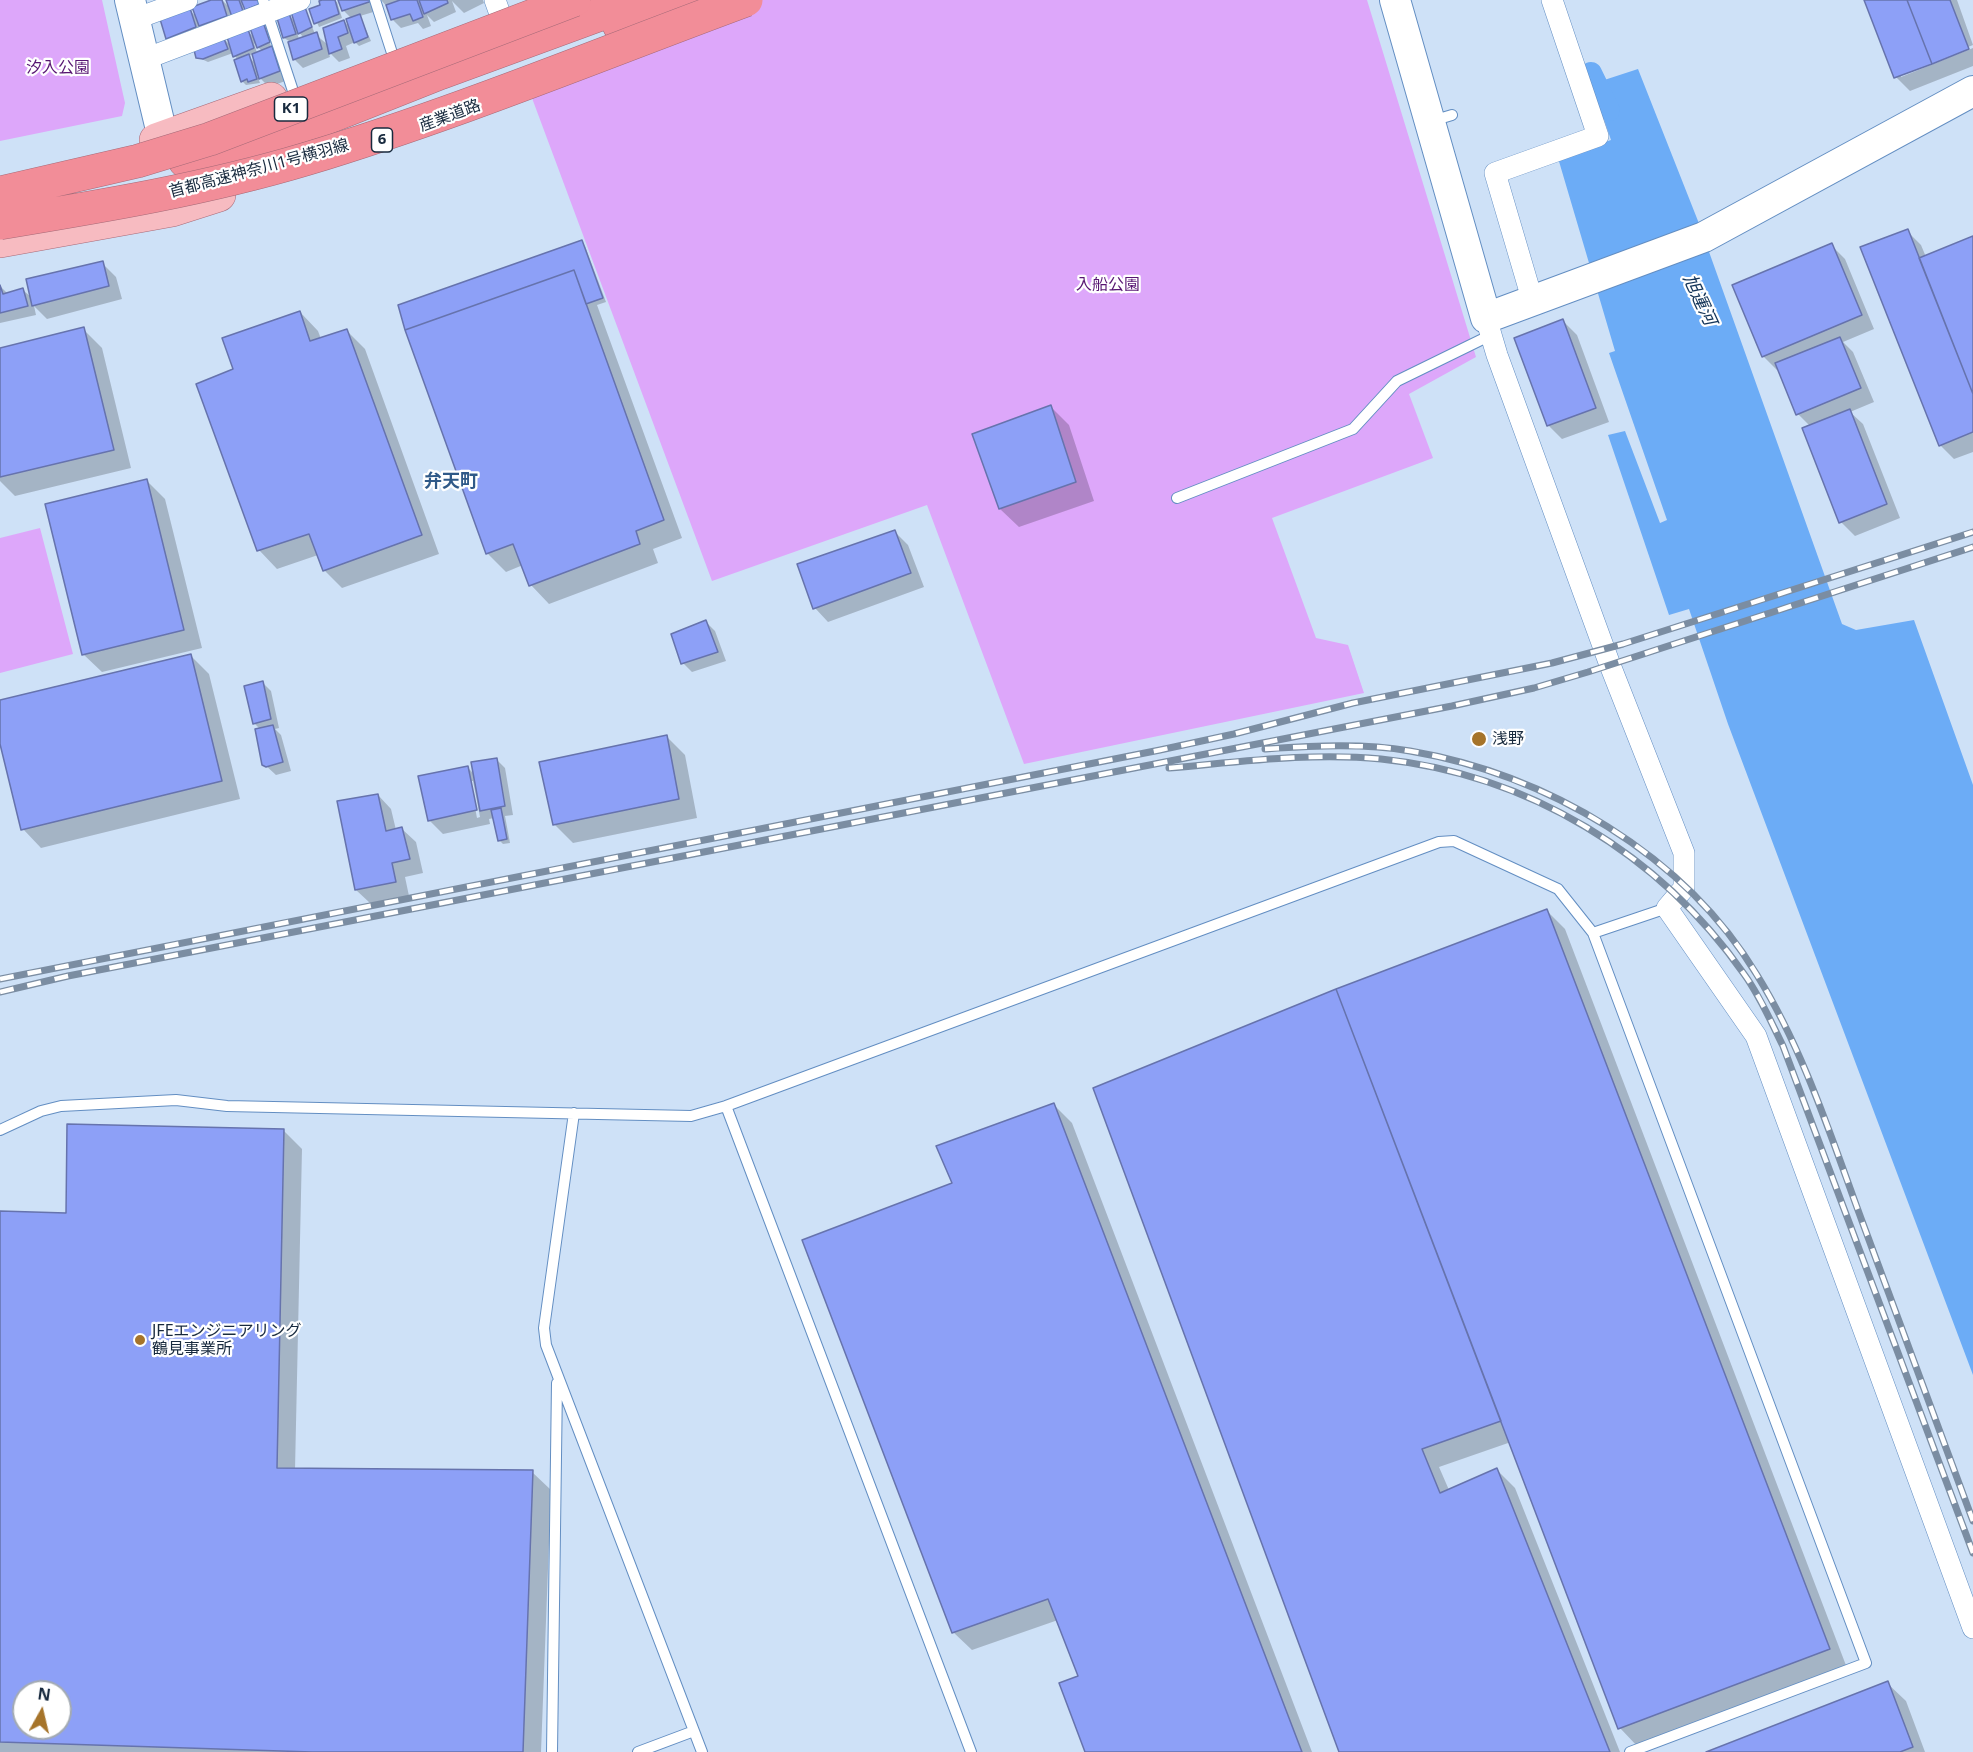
<!DOCTYPE html>
<meta charset="utf-8">
<style>
body{margin:0}
#map{position:relative;width:1973px;height:1752px;overflow:hidden;background:#cee1f7;font-family:"Noto Sans",sans-serif}
canvas{display:block}
.north{position:absolute;left:12px;top:1680px;width:60px;height:60px;box-sizing:border-box;background:#fff;border:2px solid #a3aab2;border-radius:50%;rotate:8deg;font-size:16px;font-weight:700;line-height:24px;text-align:center;color:#182a3e}
.north::after{content:'';display:block;margin:auto;width:21px;height:27px;background:#a6742a;clip-path:polygon(50% 0,100% 100%,50% 72%,0 100%)}
</style>
<div id="map">
<canvas width="1973" height="1752"></canvas>
<div class="north">N</div>
</div>
<script>
const context = document.querySelector('canvas').getContext('2d');
context.lineJoin = 'round';
function paint(path, color) { context.fillStyle = color; context.fill(path, 'evenodd'); }
function strokePath(path, color, width, dash) { context.strokeStyle = color; context.lineWidth = width; context.lineCap = dash ? 'butt' : 'round'; context.setLineDash(dash || []); context.stroke(path); }
function drawText(font, color, halo, rows, align = 'center') {
  context.font = font + ' "Noto Sans","Noto Sans JP",sans-serif'; context.lineWidth = 4.5; context.setLineDash([]); context.textBaseline = 'middle'; context.strokeStyle = halo; context.fillStyle = color; for (const [text, x, y, turn = 0] of rows) {
    context.save(); context.translate(x, y); context.rotate((+turn || 0) * Math.PI / 180); context.textAlign = isNaN(turn) ? turn : align; if (halo) context.strokeText(text, 0, 0); context.fillText(text, 0, 0); context.restore();
  }
}
const green = new Path2D(`
 M0 0H102L125 103 122 116 0 141Z
 M717 0H1367L1476 357 1409 394 1433 458 1272 518 1316 638 1348 645 1364 693 1024 764 927 505 712 581 526 82Z
 M40 528 73 654 0 673V538Z`);
const water = new Path2D(`
 M1638 69 1698 221 1842 624 1856 630 1914 620 1973 785V1375L1728 724 1689 609 1669 615 1608 435 1625 431 1660 523 1667 520 1609 353 1615 351 1558 158 1611 140 1592 84Z`);
const shadow = new Path2D(`
 M215 0H222L230 8 227 0H243L250 13 242 4 246 15 209 34 201 26 204 36 176 47 167 38 189 10 198 18Z
 M329 0 337 2 342 18 319 27 311 9Z
 M340 0H377L380 10 360 16 371 41 359 46 355 42 346 46 350 58 339 62 328 51 330 57 303 68 294 59 289 41 284 38 278 19 289 15 296 23 305 9 315 34 328 45 344 21 351 29V18L343 10ZM296 29 304 38 299 39Z
 M381 0H483L484 3 464 13 452 1 456 12 434 22 427 15 431 26 423 29 418 23 401 28 392 19 389 9Z
 M1866 0H1957L1973 45 1901 74V77L1973 48V66L1910 91 1896 77Z
 M263 24 267 28 271 47 280 56 288 80 269 87 257 75 260 83 246 85 242 81 238 60 233 53 208 62 197 57 223 38 231 46 247 31 255 38ZM254 43 262 51 257 53ZM253 54 256 64 248 56Z
 M1907 231 1921 245 1926 257 1973 238V452L1954 459 1940 445Z
 M581 242 585 246 606 302 597 305 682 538 653 549 658 563 549 604 531 585 523 565 506 572 487 553Z
 M1831 245 1845 259 1874 329 1843 342 1853 352 1874 402 1850 412 1863 424 1900 518 1855 536 1841 522 1810 426 1798 414 1779 369 1777 370 1763 356Z
 M102 263 116 277 122 299 47 319 34 306 36 315 0 323V286L8 294 23 290 32 298Z
 M300 312 318 331 321 339 347 331 365 349 439 554 342 588 324 570 318 555 277 569 259 550 235 370Z
 M1563 321 1577 335 1609 422 1562 439 1548 425Z
 M83 329 102 348 131 468 15 496 0 481V349Z
 M1051 407 1069 425 1094 501 1019 527 1000 509 974 435Z
 M147 481 165 499 202 648 102 672 83 654Z
 M894 531 908 545 924 587 828 622 815 608Z
 M706 622 715 631 726 661 692 672 683 663Z
 M190 655 209 674 240 799 41 848 23 829 0 738V702Z
 M262 682 271 691 279 728 275 729 281 735 291 771 276 775 264 764 260 729 254 723Z
 M666 736 685 755 697 818 573 843 554 824Z
 M496 759 505 768 513 815 505 816 510 843 503 844 499 840 494 818 489 819 490 824 443 834 429 820 467 767 475 775ZM470 781H473L480 817 477 818Z
 M378 795 391 809 396 830 402 829 416 842 423 873 405 877 409 896 370 903 356 890Z
 M1547 911 1565 929 1847 1668 1638 1747 1620 1728 1511 1442 1439 1467 1449 1490 1497 1470 1515 1488 1620 1752H1341Z
 M1054 1105 1072 1123 1312 1752H1086L1080 1676 1058 1620 972 1650 953 1632 954 1184Z
 M283 1130 302 1149 295 1470 532 1472 551 1490 541 1752H0V1212L68 1214ZM24 1692H60V1728H24Z
 M1887 1683 1906 1701 1925 1752H1710Z`);
const canal = new Path2D(`
 M1591 73 1609 110`);
const building = new Path2D(`
 M211 0H222L227 16 199 26 192 7Z
 M226 0H239L243 11 232 17Z
 M241 0H259L260 4 245 10Z
 M335 0 339 14 314 24 309 9 320 5 319 1 322 0Z
 M338 0H372V1L342 11Z
 M400 0H417L423 17 413 21 410 14 391 20 386 5Z
 M419 0H447L448 3 424 14Z
 M1864 0H1907L1932 64 1894 78Z
 M1907 0H1950L1969 49 1932 64Z
 M305 7 312 27 298 34 291 12Z
 M190 8 196 27 166 39 160 19Z
 M289 13 296 34 283 38 277 18Z
 M360 14 368 37 354 43 346 19Z
 M344 20 348 33 338 37 342 49 329 54 323 28Z
 M263 22 270 42 257 48 250 28Z
 M248 29 254 48 233 57 227 37Z
 M317 32 322 49 293 60 288 42Z
 M223 36 228 49 203 59 196 58 193 46Z
 M272 46 280 71 259 79 252 54Z
 M249 54 257 79 248 82 247 79 241 82 234 60Z
 M1908 229 1973 394V432L1939 446 1860 247Z
 M1973 236V394L1919 258Z
 M582 240 603 298 586 304 574 270 405 330 398 305Z
 M1832 243 1862 315 1762 357 1732 285Z
 M103 261 109 286 32 306 26 279Z
 M574 270 664 520 636 531 640 544 529 586 513 544 486 554 405 330Z
 M0 285 3 294 23 288 28 306 0 313Z
 M300 311 310 341 347 329 422 535 323 571 309 534 257 551 196 384 233 369 222 338Z
 M1563 319 1596 408 1547 426 1514 338Z
 M84 327 114 450 0 477V348Z
 M1840 337 1861 388 1796 415 1775 363Z
 M1051 405 1076 482 999 509 972 434Z
 M1850 409 1887 504 1839 523 1802 428Z
 M147 479 184 630 82 655 45 504Z
 M895 530 911 573 813 609 797 564Z
 M706 620 718 652 681 664 671 634Z
 M191 654 222 781 21 830 0 744V700Z
 M263 681 271 719 253 724 244 686Z
 M273 725 283 762 266 767 262 765 255 729Z
 M667 735 679 799 553 825 539 762Z
 M497 758 505 806 480 811 471 762Z
 M468 766 477 810 428 821 418 776Z
 M378 794 386 831 402 827 410 859 392 863 396 882 355 890 337 801Z
 M501 808 507 839 498 841 491 810Z
 M1547 909 1830 1649 1618 1729 1336 989Z
 M1336 989 1501 1421 1422 1449 1440 1493 1497 1468 1610 1752H1339L1093 1088Z
 M1054 1103 1302 1752H1085L1059 1683 1078 1676 1048 1599 952 1633 802 1240 952 1183 936 1146Z
 M67 1124 284 1129 277 1468 533 1470 523 1752H312L0 1742V1211L66 1213ZM24 1692H60V1728H24Z
 M1888 1681 1913 1747 1900 1752H1706Z`);
const lane = new Path2D(`
 M263 0 293 91
 M375 0 392 53
 M1432 121 1452 115
 M1177 498 1353 429 1397 381 1491 335
 M1593 933 1866 1663 1630 1752
 M726 1106 971 1752
 M574 1113 544 1328 546 1345 702 1752
 M0 1130 41 1111 61 1106 176 1100 227 1106 691 1116 726 1106 1439 842 1454 841 1558 889 1593 933 1667 908
 M552 1752 557 1383
 M638 1752 694 1731`);
const street = new Path2D(`
 M495 0 500 14
 M135 19 187 0
 M145 59 300 0
 M1533 302 1495 173 1598 136 1552 0
 M1486 318 1497 355 1610 665 1684 853V888L1667 908 1756 1036 1973 1628`);
const secondary = new Path2D(`
 M130 0 163 138
 M1395 0 1486 318 1704 237 1973 91`);
const primary = new Path2D(`
 M156 140 271 99
 M0 241 172 210 219 195`);
const highway = new Path2D(`
 M619 25 688 0
 M185 161 324 119 440 73 639 0`);
const rail = new Path2D(`
 M1265 749C1314 746 1362 743 1410 751 1546 774 1685 855 1757 975 1804 1051 1831 1137 1862 1221 1899 1321 1936 1421 1973 1521
 M1169 768C1239 762 1311 752 1381 759 1528 774 1660 854 1744 974 1760 996 1771 1022 1783 1046L1973 1553
 M0 979 1160 750 1234 734 1353 703 1552 663 1623 644 1973 532
 M0 992 68 976 1452 706 1534 688 1588 672 1973 547`);
const highwayBridge = new Path2D(`
 M0 193 138 161 210 139 574 0
 M0 223C103 206 206 189 306 159 455 114 600 54 746 0`);
const markers = [
 [1479,739,8,"#a6742a"],
 [140,1340,6,"#a6742a"]
];
const shields = [
 [291,109,33],
 [382,140,21]
];
const shieldNames = [
 ["K1",291,109],
 ["6",382,140]
];
const parkNames = [
 ["汐入公園",58,68],
 ["入船公園",1108,285]
];
const streetNames = [
 ["産業道路",450,116,-20],
 ["首都高速神奈川1号横羽線",259,169,-15]
];
const poiNames = [
 ["浅野",1492,739],
 ["JFEエンジニアリング",152,1331],
 ["鶴見事業所",152,1349]
];
const waterNames = [
 ["旭運河",1699,300,65]
];
const neighbourhoodNames = [
 ["弁天町",451,482]
];
paint(green, '#dda7fa');
paint(water, '#6cacf6');
paint(shadow, '#0003');
strokePath(canal, '#6cacf6', 22);
paint(building, '#8da0f7');
strokePath(building, '#6673ad', 1.5);
strokePath(lane, '#638ec2', 12);
strokePath(street, '#638ec2', 22);
strokePath(secondary, '#638ec2', 32);
strokePath(primary, '#a66a78', 34);
strokePath(highway, '#a66a78', 34);
strokePath(lane, '#fff', 10);
strokePath(street, '#fff', 21);
strokePath(secondary, '#fff', 30);
strokePath(primary, '#f7bbc1', 33);
strokePath(highway, '#f28d98', 33);
strokePath(rail, '#7b8da2', 7);
strokePath(rail, '#fff', 4.5, [14]);
strokePath(highwayBridge, '#a66a78', 34, []);
strokePath(highwayBridge, '#f28d98', 33);
for (const [x, y, r, color] of markers) { const dot = new Path2D(); dot.arc(x, y, r, 0, 2 * Math.PI); context.fillStyle = color; context.fill(dot); strokePath(dot, '#fff', 2); }
for (const [x, y, w] of shields) { const box = new Path2D(); box.roundRect(x - w / 2, y - 12, w, 24, 4.5); context.fillStyle = '#fff'; context.fill(box); strokePath(box, '#182a3e', 1.5); }
drawText('bold 15px', '#182a3e', null, shieldNames);
drawText('16px', '#571672', '#fff', parkNames);
drawText('16px', '#182a3e', '#fff', streetNames);
drawText('16px', '#182a3e', '#fff', poiNames, 'left');
drawText('italic 18px', '#143559', '#fff', waterNames);
drawText('bold 18px', '#2f5988', '#fff', neighbourhoodNames);
</script>
